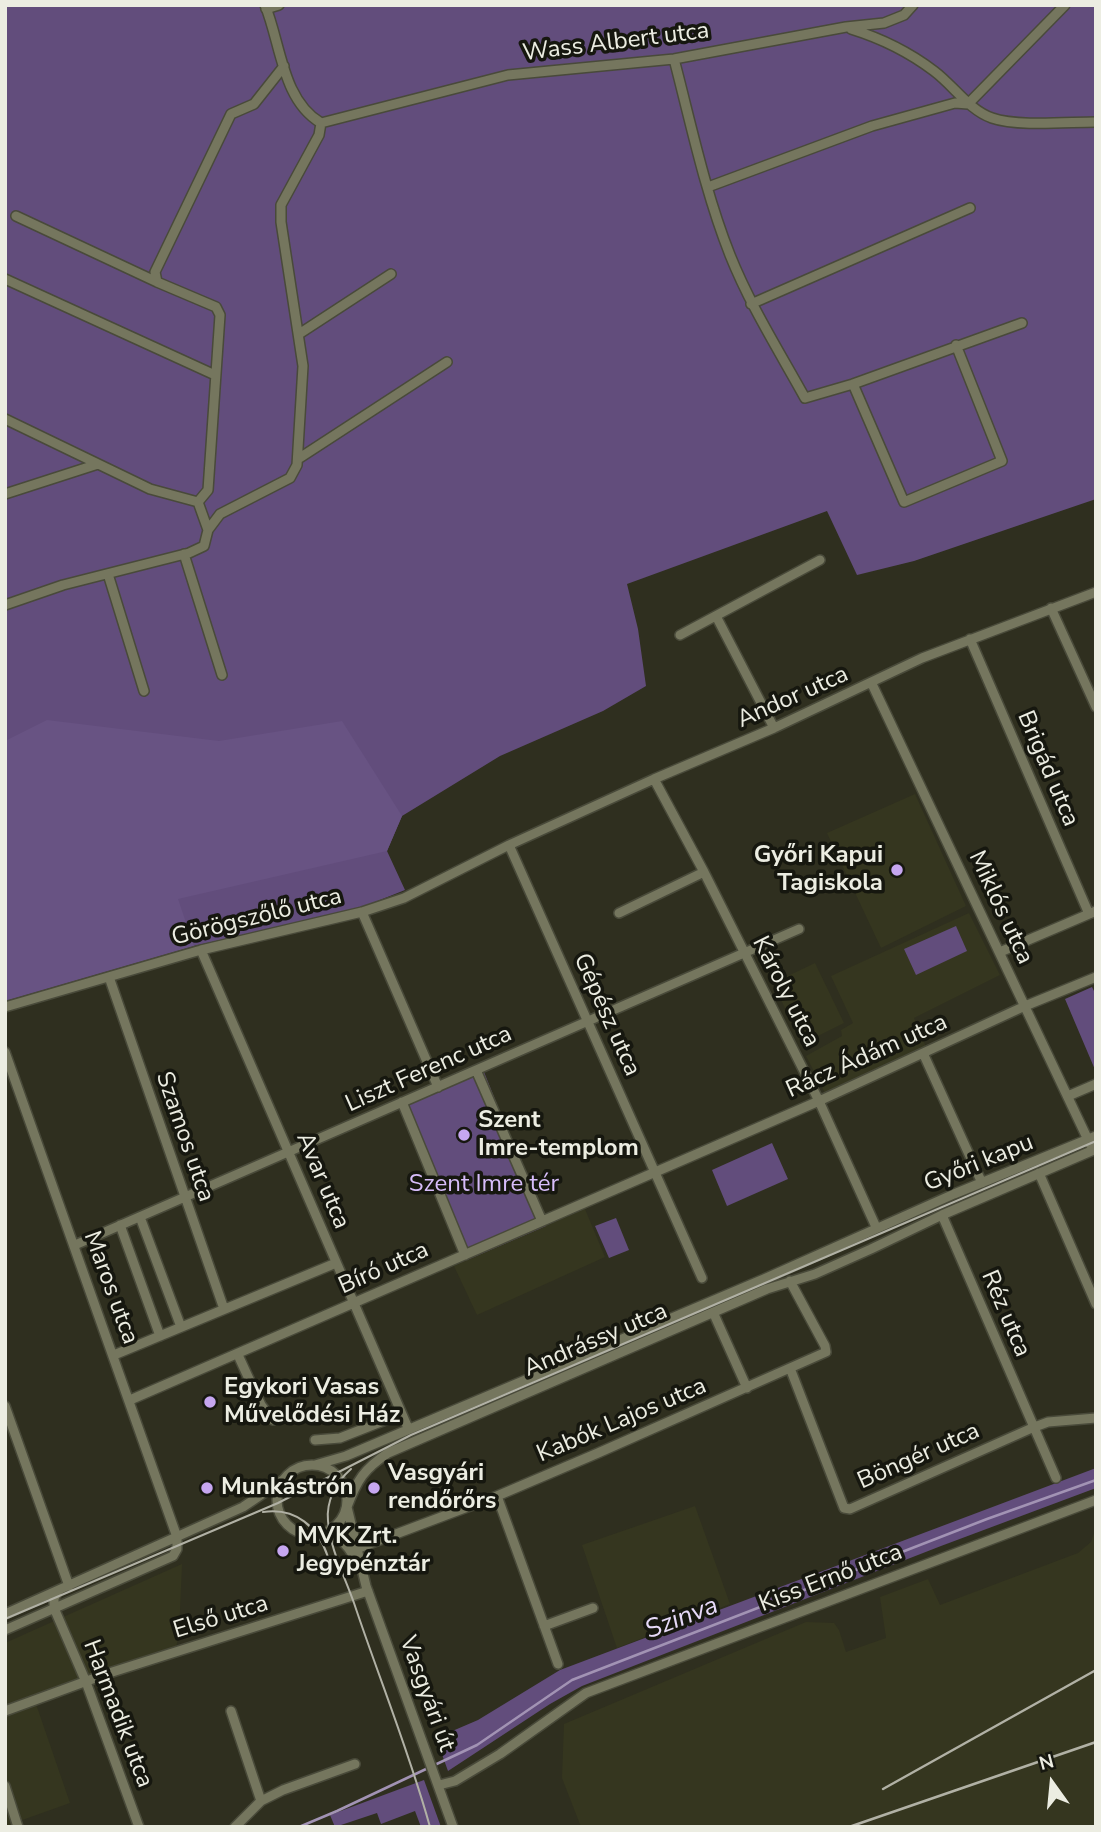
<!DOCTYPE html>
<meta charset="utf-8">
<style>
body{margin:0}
#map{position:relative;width:1101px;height:1832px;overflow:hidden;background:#2f2f1f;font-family:"Nunito Sans",sans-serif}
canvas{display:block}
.frame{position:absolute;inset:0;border:7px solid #ecede2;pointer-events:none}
.north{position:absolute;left:1017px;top:1748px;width:70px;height:70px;-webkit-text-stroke:5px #16170f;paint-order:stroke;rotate:345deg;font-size:19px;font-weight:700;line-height:28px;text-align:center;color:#ecede2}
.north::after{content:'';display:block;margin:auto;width:24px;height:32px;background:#ecede2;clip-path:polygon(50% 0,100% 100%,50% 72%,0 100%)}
</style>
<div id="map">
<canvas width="1101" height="1832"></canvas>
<div class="frame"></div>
<div class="north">N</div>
</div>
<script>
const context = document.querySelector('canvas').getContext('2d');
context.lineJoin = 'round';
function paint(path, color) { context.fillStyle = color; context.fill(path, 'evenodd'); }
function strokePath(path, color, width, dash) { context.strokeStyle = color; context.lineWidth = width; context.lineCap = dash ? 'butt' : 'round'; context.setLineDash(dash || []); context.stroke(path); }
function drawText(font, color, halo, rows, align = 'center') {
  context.font = font + ' "Nunito Sans",sans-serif'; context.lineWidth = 7; context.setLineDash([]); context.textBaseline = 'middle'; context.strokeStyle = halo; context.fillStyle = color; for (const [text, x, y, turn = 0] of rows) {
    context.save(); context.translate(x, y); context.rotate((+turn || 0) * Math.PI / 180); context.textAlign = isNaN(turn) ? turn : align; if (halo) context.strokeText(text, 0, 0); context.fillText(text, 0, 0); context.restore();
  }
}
const built = new Path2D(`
 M915 794 966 906 881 948 827 833Z
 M969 913 1000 975 914 1018 926 1047 825 1093 806 1056 842 1036 841 1030 853 1023 831 976Z
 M815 963 844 1023 802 1044 773 983Z
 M585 1209 605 1257 477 1315 454 1266Z
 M695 1506 730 1604 617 1648 582 1545Z
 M1096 1527V1827H581L562 1778 564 1724 806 1622 834 1623 839 1630 846 1652 886 1638 880 1597 928 1579 940 1605 1078 1553 1091 1542Z
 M182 1564 179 1634 174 1656 36 1704 70 1803 14 1823 15 1827H5V1643Z`);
const green = new Path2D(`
 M5 5H1096V499L914 561 857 575 827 511 627 584 638 629 646 686 603 711 500 756 402 816 387 851 405 890 360 908 194 946 5 1001Z
 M956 926 967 951 916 975 904 949Z
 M1092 987 1096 995V1072L1065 999Z
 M484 1072 546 1226 467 1260 407 1104Z
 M772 1143 788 1179 727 1206 712 1170Z
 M616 1218 629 1250 609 1258 595 1226Z
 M1096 1468V1488L941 1546 582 1686 550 1704 448 1771 436 1738 478 1720 560 1670Z
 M424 1780 441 1827H421L415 1811 381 1824 377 1813 335 1827 330 1815Z`);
const forest = new Path2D(`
 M47 720 219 741 342 721 402 816 387 851 178 899 194 946 5 1001V741Z`);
const stream = new Path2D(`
 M299 1827 337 1811 477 1745 572 1680 987 1519 1096 1480`);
const minor = new Path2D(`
 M265 5C281 44 282 100 321 123
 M266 9 279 5
 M851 29C880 38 909 52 934 71 954 86 969 110 992 118 1018 127 1068 122 1096 122
 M674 59C691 124 705 192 730 255 750 305 779 351 805 398L853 384 1022 323
 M321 123 508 75 674 59 846 27 884 23 904 15 913 5
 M708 187 872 126 955 103 968 104 1065 5
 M16 216 157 282
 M5 279 215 375
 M751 304 970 208
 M299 334 391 274
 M853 384 904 502 1002 461 956 345
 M5 419 150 489 198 502 208 490 220 315 216 307 157 282 155 272 231 114 254 104 284 66
 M298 459 447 362
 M5 494 98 464
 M208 530 220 514 290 478 297 465 303 366 281 222V205L319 135 321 123
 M184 554 222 675
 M108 574 144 691
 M5 605 63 585 189 553 204 546 208 530 198 502
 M1051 608 1096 707
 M716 616 774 728
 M680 635 820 560
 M970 639 1089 914
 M872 684 1090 1144
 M654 779 704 872 819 1101 876 1227
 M509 845 702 1278
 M362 912 438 1087
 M619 913 704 872
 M201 950 408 1428
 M1000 952 1096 911
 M109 977 224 1309
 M5 1007 201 950 362 912 404 898 509 845 654 779 774 728 922 658 1096 592
 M5 1052 177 1537V1549L173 1556 5 1630
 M923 1053 982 1183
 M476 1070 542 1221
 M1068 1096 1096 1084
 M402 1102 465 1255
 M1039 1173 1096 1304
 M942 1215 1056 1478
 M140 1217 181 1327
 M120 1225 160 1336
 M75 1245 799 929
 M713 1312 747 1388
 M114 1355 336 1263
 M238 1355 261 1405 273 1420
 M790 1368 844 1508 850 1509 1032 1428 1048 1422 1096 1418
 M130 1400 819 1101 1025 1006 1096 977
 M5 1406 69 1586
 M315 1440 340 1438 396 1416 400 1410
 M315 1465 346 1456 764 1279 954 1194 1096 1136
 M277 1500a35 35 0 1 1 70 0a35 35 0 1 1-70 0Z
 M497 1496 558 1664
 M347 1507C357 1480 364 1469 388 1453L767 1289 815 1274 871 1249 942 1215 1096 1149
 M347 1507 366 1586 453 1827
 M320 1535C339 1537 346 1541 355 1559
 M356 1549 497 1496 598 1453 826 1352 825 1346 790 1281
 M58 1591 54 1598V1608L86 1682 139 1827
 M5 1614 243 1507 283 1480
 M544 1626 593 1608
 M5 1711 106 1674 368 1591
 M231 1711 261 1801
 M439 1785 455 1781 500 1754 586 1693 1096 1500
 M5 1786 18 1827
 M235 1827 261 1801 283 1790 355 1764`);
const tram = new Path2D(`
 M351 1469C336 1482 326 1501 328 1521 330 1549 345 1577 354 1603 379 1678 409 1751 430 1827
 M263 1512C296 1507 318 1527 328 1557
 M5 1619 278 1503 411 1435 1096 1141`);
const rail = new Path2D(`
 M883 1789 1096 1670
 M849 1827 1096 1742`);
const markers = [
 [897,870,7,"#c6a6f0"],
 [464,1135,7,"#c6a6f0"],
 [210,1402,7,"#c6a6f0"],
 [207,1488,7,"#c6a6f0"],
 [374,1488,7,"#c6a6f0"],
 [283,1551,7,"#c6a6f0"]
];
const streetNames = [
 ["Wass Albert utca",616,43,-7],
 ["Andor utca",793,698,-24],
 ["Brigád utca",1047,769,67],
 ["Miklós utca",1000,908,65],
 ["Görögszőlő utca",257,918,-14],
 ["Károly utca",785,992,63],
 ["Gépész utca",606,1015,66],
 ["Rácz Ádám utca",867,1057,-24],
 ["Liszt Ferenc utca",429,1070,-24],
 ["Szamos utca",184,1137,71],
 ["Győri kapu",979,1164,-22],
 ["Avar utca",322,1181,67],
 ["Bíró utca",384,1269,-24],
 ["Maros utca",110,1288,70],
 ["Réz utca",1005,1314,67],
 ["Andrássy utca",596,1341,-23],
 ["Kabók Lajos utca",622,1421,-23],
 ["Böngér utca",919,1457,-24],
 ["Kiss Ernő utca",831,1579,-21],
 ["Első utca",221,1618,-17],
 ["Vasgyári út",426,1694,70],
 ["Harmadik utca",117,1714,69]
];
const poiNames = [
 ["Győri Kapui",883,856,"right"],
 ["Tagiskola",883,884,"right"],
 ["Szent",478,1121],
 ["Imre-templom",478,1149],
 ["Egykori Vasas",224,1388],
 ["Művelődési Ház",224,1416],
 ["Vasgyári",388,1474],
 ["rendőrőrs",388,1502],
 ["Munkástrón",221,1488],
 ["MVK Zrt.",297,1537],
 ["Jegypénztár",297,1565]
];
const parkNames = [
 ["Szent Imre tér",484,1185]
];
const waterNames = [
 ["Szinva",682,1619,-21]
];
paint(built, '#35361f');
paint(green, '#624d7c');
paint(forest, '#685383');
strokePath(stream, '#a293b4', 2.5);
strokePath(minor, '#494a3a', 12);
strokePath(minor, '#75765e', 9);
strokePath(tram, '#b1b1a5', 2);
strokePath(rail, '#b1b1a5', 2.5);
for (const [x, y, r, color] of markers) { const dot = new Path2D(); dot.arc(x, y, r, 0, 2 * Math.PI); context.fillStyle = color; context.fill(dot); strokePath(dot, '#16170f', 2.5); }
drawText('24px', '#ecede2', '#16170f', streetNames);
drawText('bold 24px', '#ecede2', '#16170f', poiNames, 'left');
drawText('24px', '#d7bdfa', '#16170f', parkNames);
drawText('italic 26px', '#e6d9f8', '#16170f', waterNames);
</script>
